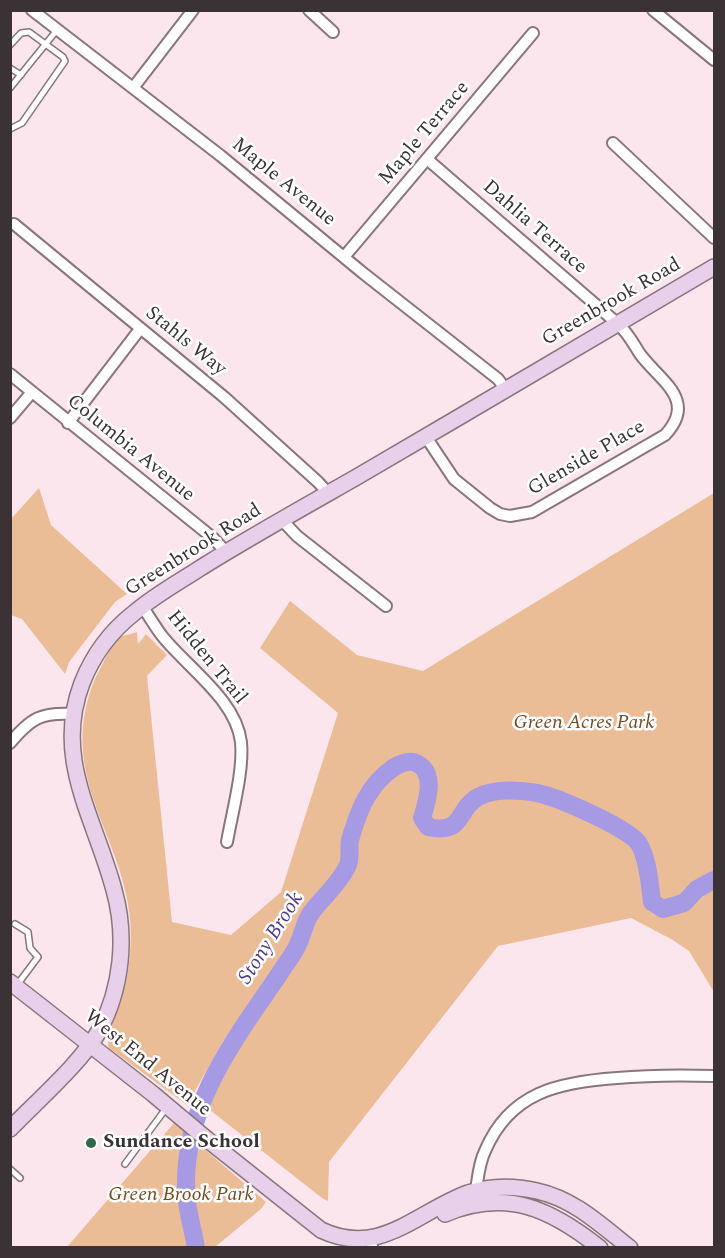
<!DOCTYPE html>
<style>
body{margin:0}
#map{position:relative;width:725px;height:1258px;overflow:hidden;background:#fce6ed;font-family:Spectral,serif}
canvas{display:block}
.frame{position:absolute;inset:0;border:12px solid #3b3235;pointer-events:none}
</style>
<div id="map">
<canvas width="725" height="1258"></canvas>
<div class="frame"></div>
</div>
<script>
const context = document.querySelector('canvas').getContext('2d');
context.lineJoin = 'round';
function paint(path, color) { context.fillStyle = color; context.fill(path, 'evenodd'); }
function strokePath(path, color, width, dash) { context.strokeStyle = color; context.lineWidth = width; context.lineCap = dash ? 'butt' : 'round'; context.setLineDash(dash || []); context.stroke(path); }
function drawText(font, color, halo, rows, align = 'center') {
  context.font = font + ' Spectral,serif'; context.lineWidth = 5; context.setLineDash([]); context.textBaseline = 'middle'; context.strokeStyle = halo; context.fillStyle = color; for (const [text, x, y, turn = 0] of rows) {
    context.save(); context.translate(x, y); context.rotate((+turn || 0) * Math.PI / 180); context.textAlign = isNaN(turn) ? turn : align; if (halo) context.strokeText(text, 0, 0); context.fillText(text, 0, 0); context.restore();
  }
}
const green = new Path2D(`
 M39 488 51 525 127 594 115 602 69 662 65 674 22 619 11 615V519Z
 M714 493V992L689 951 671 939 631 918 498 946 329 1162 328 1201 322 1198 201 1103 227 1041 224 1040 187 1105 109 1048C104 1031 122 1000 126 982 130 962 132 940 130 919 124 844 68 787 86 707 89 694 93 681 100 669 105 660 111 645 119 638 123 635 132 634 137 632L138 644 146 634 167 655 147 676 172 922 231 935 281 892 338 713 260 648 290 601 357 655 423 671Z
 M174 1123 266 1202 261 1209 215 1247H67Z`);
const river = new Path2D(`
 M196 1248C193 1228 186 1209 186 1189 184 1103 234 1041 280 973 286 963 295 953 299 942 303 933 305 921 311 913 323 897 338 885 347 867 352 859 348 849 350 840 358 812 368 785 393 768 401 763 410 759 418 764 436 774 427 802 422 818L428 827C465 835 456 809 478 797 495 788 519 790 537 793 555 796 631 829 639 844 648 858 650 886 652 902L663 909 684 903 697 889 714 880`);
const lane = new Path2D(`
 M10 45 21 33 29 32 63 57 65 61 22 123 10 129
 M10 68 21 75
 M10 88 57 30
 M15 924 28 932 30 948 38 957 17 985
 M125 1164 167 1107
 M10 1169 20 1178`);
const street = new Path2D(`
 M32 10 221 156 363 273 498 379 506 390
 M309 10 333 32
 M653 10 714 60
 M133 88 193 10
 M613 143 714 238
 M14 224 224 397 318 482 328 493
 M344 257 533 33
 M10 374 213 538 226 552
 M10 418 32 392
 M68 423 140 329
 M426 437 454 479 490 508 500 514 510 516 532 512 665 435C698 400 660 381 640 354 633 343 628 333 618 324L427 159
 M282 520 297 536 386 606
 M142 606C149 616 155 627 163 637 188 668 236 700 241 742 244 770 232 813 227 842
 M10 743C31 718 41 712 74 714
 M475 1196C478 1181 478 1165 485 1151 510 1092 559 1082 617 1078 650 1075 682 1075 714 1076
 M372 1246V1248`);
const secondary = new Path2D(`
 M10 982 153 1094 209 1141 321 1230C380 1258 416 1212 468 1193 490 1186 515 1186 537 1191 574 1199 601 1225 630 1248
 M10 1129C37 1101 81 1063 99 1031 122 988 127 936 114 890 95 818 53 759 82 683 93 655 111 631 134 613 155 595 179 582 202 567 252 536 304 507 355 478 475 408 595 337 714 267
 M445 1214C507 1188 551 1209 600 1248`);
const markers = [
 [91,1143,6,"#30664c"]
];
const streetNames = [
 ["Maple Terrace",425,134,-50],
 ["Maple Avenue",283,183,39],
 ["Dahlia Terrace",534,228,41],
 ["Greenbrook Road",612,303,-30],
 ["Stahls Way",185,342,39],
 ["Columbia Avenue",130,449,39],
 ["Glenside Place",587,459,-30],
 ["Greenbrook Road",194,551,-32],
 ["Hidden Trail",206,658,51],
 ["West End Avenue",147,1064,39]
];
const parkNames = [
 ["Green Acres Park",584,724],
 ["Green Brook Park",181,1196]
];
const poiNames = [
 ["Sundance School",103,1143]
];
const waterNames = [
 ["Stony Brook",272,939,-58]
];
paint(green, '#ebbd96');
strokePath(river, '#a59ae3', 18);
strokePath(lane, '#89757c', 8);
strokePath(street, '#89757c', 14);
strokePath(secondary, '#89757c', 18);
strokePath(lane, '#fff', 5);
strokePath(street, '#fff', 10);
strokePath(secondary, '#e8d0eb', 15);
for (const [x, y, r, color] of markers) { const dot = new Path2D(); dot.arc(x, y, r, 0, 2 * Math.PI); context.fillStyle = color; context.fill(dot); strokePath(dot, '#fff', 2); }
drawText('20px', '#3b3235', '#fff', streetNames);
drawText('italic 20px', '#764b21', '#fff', parkNames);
drawText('bold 20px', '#3b3235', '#fff', poiNames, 'left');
drawText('italic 21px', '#4e398f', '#fff', waterNames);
</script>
